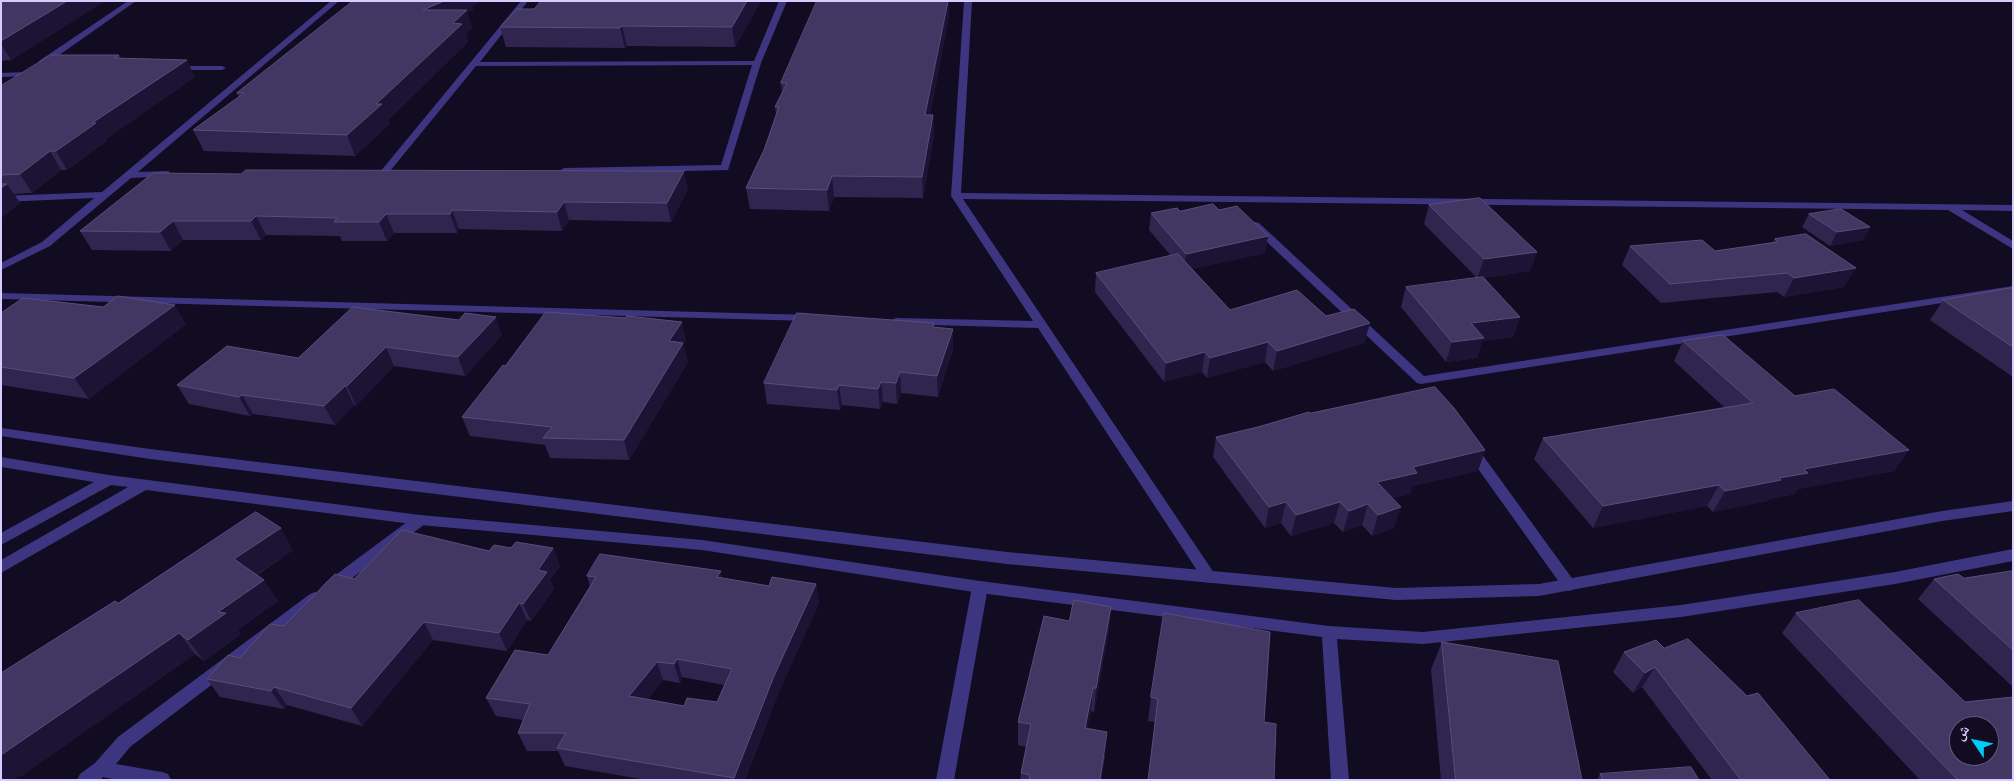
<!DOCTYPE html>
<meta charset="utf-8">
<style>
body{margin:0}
#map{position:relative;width:2014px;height:781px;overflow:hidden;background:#110c21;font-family:Figtree,"Noto Naskh Arabic",sans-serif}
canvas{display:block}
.frame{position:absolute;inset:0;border:2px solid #d6ccff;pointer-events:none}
.north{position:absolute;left:1949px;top:716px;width:50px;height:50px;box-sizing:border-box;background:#110c21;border:1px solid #60597a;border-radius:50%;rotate:304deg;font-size:14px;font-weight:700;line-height:20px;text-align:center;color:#d6ccff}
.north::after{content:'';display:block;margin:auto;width:18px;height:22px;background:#00caf7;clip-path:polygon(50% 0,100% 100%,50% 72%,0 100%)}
</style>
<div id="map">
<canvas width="2014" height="781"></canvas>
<div class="frame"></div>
<div class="north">ش</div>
</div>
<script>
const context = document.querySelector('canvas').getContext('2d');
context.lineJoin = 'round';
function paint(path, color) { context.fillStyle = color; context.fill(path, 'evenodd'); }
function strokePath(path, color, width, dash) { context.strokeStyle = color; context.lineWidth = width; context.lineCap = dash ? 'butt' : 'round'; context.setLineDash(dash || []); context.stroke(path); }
const minor = new Path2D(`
 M128 1H136L45 65H39V61Z
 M331 1H339L138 172 167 171 170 172V176L131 178 50 246 1 270V263L42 242 94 198 1 202V196L102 192Z
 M521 1H528L480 62 754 61 779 1H787L761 63 728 170 564 174 559 171 564 168 721 165 752 65 476 66 386 176H380V172Z
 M964 1H972L961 193 2013 205V211L1962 210 2013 241V249L1948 210 963 199 1214 573 1216 577 1214 581 1209 583 1204 581 1038 328 896 324 890 321 896 318 1033 321 951 196Z
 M171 66H222L226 68 222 70H174L170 68Z
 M26 72H29V76L1 77V73Z
 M1255 222 1259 223 1424 376 2013 286V292L1421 384 1417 383 1251 227 1250 225 1251 223Z
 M1 293 811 315 817 318 811 321 1 299Z
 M1471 444 1476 446 1574 581 1577 585 1574 589 1569 591 1564 589 1466 452 1464 449 1466 446Z
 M420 515 425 516 427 520 425 524 336 590 331 592 326 590 323 586 326 582 415 516Z
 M980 581 985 583 988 587 954 780H936L972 587 975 583Z
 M315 592 320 594 323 598 320 602 130 747 116 764 162 772 168 774 171 780H117L103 777 100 780H77L80 774 95 763 118 737 310 594Z`);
const tertiary = new Path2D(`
 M1 428 150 449 1007 552 1396 588 1539 584 1942 511 2013 501V511L1942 521 1539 596 1396 600 1007 564 150 459 1 436Z
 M1 457 109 475 420 515 702 540 980 581 1329 626 1423 632 1681 605 1895 572 2013 549V561L1895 584 1681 617 1423 644 1337 639 1349 780H1331L1322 637 980 593 702 550 420 525 146 490 1 573V560L128 487 111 485 1 545V533L94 482 1 467Z`);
const wall = new Path2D(`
 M1 1H105L11 60 1 61Z
 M351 1H478V3L472 6 473 10 467 12 472 28 466 35 468 42 388 120 390 124 355 156 204 151 193 130 239 97 237 93 352 2Z
 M541 1H761L735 47 627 46 625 48 506 47 500 27 534 9Z
 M817 1H949V16L930 115H933L934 135 923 198 834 197 829 211 750 209 746 188 764 150 776 115 775 107 782 92 781 83Z
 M119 55 121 58 195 77 106 139 107 141 67 170H61L32 193 14 194 20 203 1 218V86Z
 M153 173 688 189 671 222 569 220 562 231 459 229 457 233H394L387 241H342L340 236 266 235 261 240H183L171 251 92 250 80 231Z
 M1429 205 1537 252 1530 271 1484 278 1520 317 1513 337 1482 341 1477 358 1446 362 1401 307 1406 287 1477 278 1424 224Z
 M1219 210 1268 236 1265 253 1192 269 1230 310 1326 316 1370 323 1364 343 1273 371 1265 362 1207 378 1202 372 1164 382 1095 292 1096 273 1171 256 1149 230 1151 213 1180 211Z
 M1809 214 1870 227 1863 240 1830 246 1802 227Z
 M1775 239 1844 287 1784 297 1777 292 1661 303 1622 265 1630 246 1715 251 1773 242Z
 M2013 288V377L1930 320 1943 300Z
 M353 307 502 335 465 376 394 366 356 406 354 405 335 425 253 414 250 416 189 404 177 385 298 358Z
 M1 313 186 324 89 399 1 385Z
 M935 327 953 349 938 397 901 393 897 404 883 402 880 409 842 405 840 410 767 404 764 383Z
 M686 341 683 345 688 362 629 460 550 458 545 445 470 436 462 417 505 366Z
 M1683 341 1795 396 1909 450 1894 471 1798 489 1795 494 1769 499 1767 501 1713 512 1707 506 1593 528 1534 459 1543 438 1724 407 1674 361Z
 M1310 413 1485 450 1478 471 1413 486 1410 494 1392 498 1394 528 1372 536 1362 525 1343 532 1334 523 1291 536 1281 523 1265 528 1213 457 1216 437 1258 427Z
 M511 548H553L560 566 550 580 554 589 531 621 527 620 507 651 433 640 362 726 287 705 284 709 220 697 207 679 240 658 284 626 354 579 489 551Z
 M293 550 257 575 278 601 238 630 241 634 204 661 195 654 20 777 19 776 118 603Z
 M2013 571V687L1918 599 1934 579 1964 578Z
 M587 576 723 578 769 586 816 584 819 603 778 694 745 780H646L565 766 558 751H527L518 733 523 720 496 716 486 698 548 655 590 586ZM682 677 724 685 717 702 684 706 648 699 663 680 680 683Z
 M1796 613 1965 702 2013 780H1920L1782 633Z
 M1069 621 1109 630 1094 712 1091 711 1087 729 1105 756 1101 780H1020L1021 773 1026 747 1018 745V722Z
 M1442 642 1582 780H1441L1431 669Z
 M1664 648 1830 780H1712L1642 687 1633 693 1613 672 1624 652Z
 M1151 697 1264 722 1274 780H1148L1155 722 1148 721Z
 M1600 774 1699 780H1597Z`);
const shadedWall = new Path2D(`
 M67 1H105L11 60 1 44V41Z
 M444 1H478V3L472 6 473 10 467 12 472 28 466 35 468 42 388 120 390 124 355 156 347 135 376 104 423 10Z
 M747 1H761L735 47 732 27Z
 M948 1H949V16L926 135 925 115Z
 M622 26 627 46 625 48 620 28Z
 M187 60 195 77 106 139 107 141 67 170 56 151 92 123Z
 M933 115 934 135 923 198 922 177Z
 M50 151 61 170 32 193 20 174Z
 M684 171 688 189 671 222 667 203Z
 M832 176 834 197 829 211 827 190Z
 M7 184 20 203 1 218V188Z
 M564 202 569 220 562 231 557 212Z
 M452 210 459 229 457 233 450 214Z
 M386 214 394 233 387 241 379 222Z
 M256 216 266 235 261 240 251 221Z
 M173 221 183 240 171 251 160 232Z
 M1870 227 1863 240 1830 246 1837 232Z
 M1268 236 1265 253 1184 271 1186 254Z
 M1537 252 1530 271 1477 279 1484 259Z
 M1856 268 1844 287 1784 297 1794 278Z
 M175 305 186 324 89 399 74 378Z
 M496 317 502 335 465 376 458 357Z
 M1520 317 1513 337 1482 341 1477 358 1446 362 1452 342 1471 323Z
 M682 322 686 341 683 345 688 362 629 460 624 440 669 341Z
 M1370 323 1364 343 1273 371 1277 351Z
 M953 329V349L938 397 937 376Z
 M1268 342 1265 362 1207 378 1210 358Z
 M386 347 394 366 356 406 347 386Z
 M1205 352 1202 372 1164 382 1166 363Z
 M900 372 901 393 897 404 896 383Z
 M881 382 883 402 880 409 878 389Z
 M839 385 842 405 840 410 837 390Z
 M345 386 354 405 335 425 324 406Z
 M242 395 253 414 250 416 239 397Z
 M1485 450 1478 471 1413 486 1410 494 1371 503 1377 482 1413 467Z
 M1909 450 1894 471 1798 489 1795 494 1769 499 1767 501 1713 512 1725 491 1779 478 1804 469Z
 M1719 485 1707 506 1593 528 1603 506Z
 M1286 502 1281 523 1265 528 1269 507Z
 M1340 502 1334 523 1291 536 1296 515Z
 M1368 504 1362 525 1343 532 1349 511Z
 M1401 507 1394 528 1372 536 1378 515Z
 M281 528 293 550 248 580 234 559Z
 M553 548 560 566 550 580 554 589 531 621 523 604 538 570Z
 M721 571 725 589 717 577Z
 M264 580 278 601 238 630 241 634 204 661 188 640 218 612Z
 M816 584 819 603 778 694 745 780H734V778L774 676Z
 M519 603 527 620 507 651 499 633Z
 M1111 607 1109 630 1094 712 1096 688Z
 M424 622 433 640 362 726 351 708Z
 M179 633 195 654 20 777 19 776 13 780H1V755Z
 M677 659 682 677 680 683 674 664Z
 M657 662 663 680 636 714 629 696Z
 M1655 667 1642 687 1633 693 1645 673Z
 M274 687 287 705 284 709 271 691Z
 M1093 688 1091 711 1083 752 1085 728Z
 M1107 732 1101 780H1100Z`);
const building = new Path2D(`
 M1 1H67L1 41Z
 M353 1H444L423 10H467L453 23 462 24 376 104H382L347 135 193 130 244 93H237Z
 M541 1H747L732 27 622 26 620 28 500 27 517 9H534Z
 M817 1H948L925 115H933L922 177 832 176 827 190 746 188 764 150 779 107H775L787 83H781Z
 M51 55H119L114 58 187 60 92 123H96L56 151H50L20 174 1 175V86Z
 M246 170 684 171 667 203 564 202 557 212 452 210 450 214H386L379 222H334L337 218 256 216 251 221H173L160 232 80 231 153 173 241 174Z
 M1 184H7L1 188Z
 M1480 198 1537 252 1484 259 1429 205Z
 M1213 204 1219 210 1237 206 1268 236 1186 254 1151 213 1177 208 1180 211Z
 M1841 209 1870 227 1837 232 1809 214Z
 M1806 234 1856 268 1794 278 1788 273 1670 284 1630 246 1702 240 1715 251 1778 242 1775 239Z
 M1178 254 1230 310 1297 290 1326 316 1354 309 1370 323 1277 351 1268 342 1210 358 1205 352 1166 363 1096 273Z
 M1483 277 1520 317 1471 323 1484 338 1452 342 1406 287Z
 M2013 288V347L1943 300Z
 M118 296 175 305 74 378 1 367V313L23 298 103 307Z
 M353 307 459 320 465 313 496 317 458 357 386 347 347 386H345L324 406 242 395 239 397 177 385 227 346 298 358Z
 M546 312 625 318 627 316 682 322 669 341 683 343 624 440 543 438 552 427 462 417 503 365 505 366Z
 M797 313 934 323 933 327 953 329 937 376 900 372 896 383 881 382 878 389 839 385 837 390 764 383Z
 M1723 335 1795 396 1834 389 1909 450 1804 469 1808 473 1779 478 1781 480 1725 491 1719 485 1603 506 1543 438 1753 403 1683 341Z
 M1435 387 1454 408 1485 450 1413 467 1417 473 1377 482 1401 507 1378 515 1368 504 1349 511 1340 502 1296 515 1286 502 1269 507 1216 437 1258 427 1309 412 1310 413Z
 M256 512 281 528 234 559 264 580 218 612 226 613 188 640 179 633 1 755V673L115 601 118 603Z
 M402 530 489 551 494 545 511 548 516 542 553 548 538 570 547 572 523 604 519 603 499 633 424 622 351 708 274 687 271 691 207 679 228 655 240 658 270 624 284 626 335 574 354 579Z
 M600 554 721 571 717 577 769 586 772 577 816 584 774 676 734 778 557 748 566 733H518L530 704 486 698 515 650 548 655 596 577 587 576ZM677 659 732 669 717 702 687 698 684 706 629 696 657 662 674 664Z
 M2013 571V650L1934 579 1958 574 1964 578Z
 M1074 600 1111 607 1096 688H1093L1085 728 1107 732 1100 780H1029L1030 775 1021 773 1031 724 1018 722 1044 616 1069 621Z
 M1859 600 1965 702 2013 697V780H1958L1796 613ZM1959 726H1989V756H1959Z
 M1164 613 1270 632 1264 722 1276 724 1274 780H1148L1158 699 1151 697Z
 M1688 639 1747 696 1758 693 1830 780H1741L1655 667 1645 673 1624 652 1656 640 1664 648Z
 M1442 642 1558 661 1582 780H1456Z
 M1691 767 1699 780H1603L1600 774Z`);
paint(minor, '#3e3581');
paint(tertiary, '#3e3581');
paint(wall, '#30254f');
paint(shadedWall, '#1c1335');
paint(building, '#423762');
strokePath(building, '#594e7b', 1);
</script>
